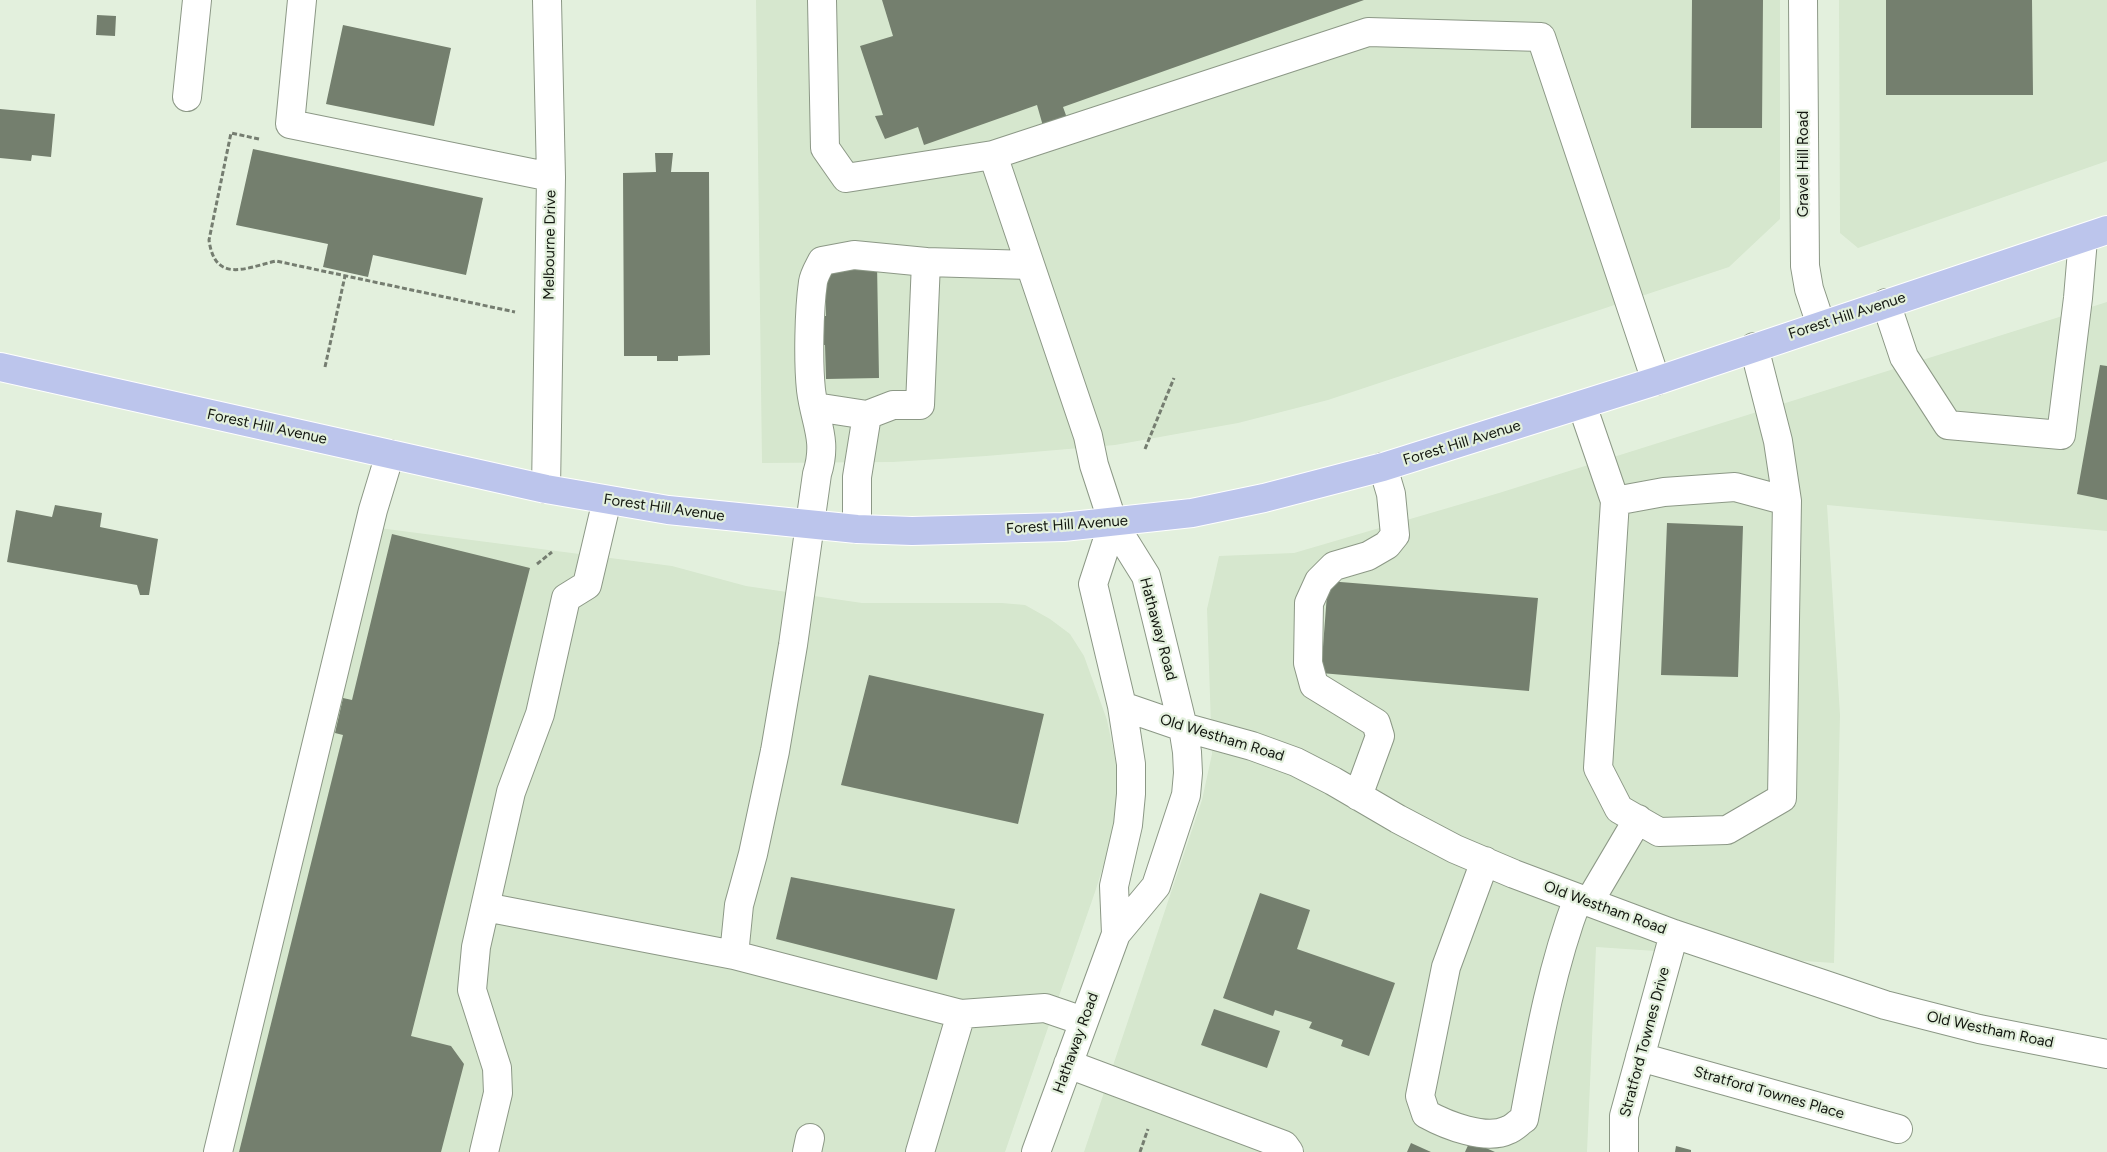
<!DOCTYPE html>
<style>
body{margin:0}
canvas{display:block;background:#e3f0dd}
</style>
<canvas width="2107" height="1152"></canvas>
<script>
const context = document.querySelector('canvas').getContext('2d');
context.lineJoin = 'round';
function paint(path, color) { context.fillStyle = color; context.fill(path, 'evenodd'); }
function strokePath(path, color, width, dash) { context.strokeStyle = color; context.lineWidth = width; context.lineCap = dash ? 'butt' : 'round'; context.setLineDash(dash || []); context.stroke(path); }
function drawText(font, color, halo, rows, align = 'center') {
  context.font = font + ' Figtree,sans-serif'; context.lineWidth = 4.5; context.setLineDash([]); context.textBaseline = 'middle'; context.strokeStyle = halo; context.fillStyle = color; for (const [text, x, y, turn = 0] of rows) {
    context.save(); context.translate(x, y); context.rotate((+turn || 0) * Math.PI / 180); context.textAlign = isNaN(turn) ? turn : align; if (halo) context.strokeText(text, 0, 0); context.fillText(text, 0, 0); context.restore();
  }
}
const built = new Path2D(`
 M756 0H1780V219L1729 267 1328 400 1238 423 1115 445 986 456 893 462 762 463Z
 M1839 0H2107V161L1858 248 1840 233Z
 M2107 302V531L1827 505 1840 715 1834 963 1596 947 1587 1152H1084L1202 800 1212 754 1207 609 1219 556 1294 553 1499 493Z
 M379 528 672 566 746 586 862 603H1002L1025 605 1050 619 1070 634 1084 656 1107 720 1117 768 1118 807 1113 835 1095 892 1005 1152H228Z`);
const building = new Path2D(`
 M882 0H1364L1063 107 1067 118 1043 126 1037 105 924 145 918 127 885 139 875 116 883 115 860 46 893 36Z
 M1692 0H1763L1762 128H1691Z
 M1886 0H2032L2033 95H1886Z
 M97 15 116 16 115 36 96 35Z
 M343 25 451 48 434 126 326 104Z
 M0 109 55 114 51 157 32 155 31 161 0 158Z
 M253 149 483 198 466 275 373 255 368 277 323 267 328 244 236 225Z
 M655 153H673L671 172H709L710 355 678 356V361H657V356H624L623 173 656 172Z
 M877 264 879 378 826 379 825 345H818L817 316H826L825 266Z
 M2100 365 2107 366V500L2077 494Z
 M55 505 102 513 100 527 158 539 149 595H140L137 585 7 562 16 510 52 517Z
 M1667 523 1743 526 1738 677 1661 675Z
 M392 534 530 568 411 1036 451 1046 464 1064 441 1152H239L343 735 335 733 343 698 352 700Z
 M1328 581 1538 598 1529 691 1321 673Z
 M869 675 1044 714 1018 824 841 785Z
 M791 877 955 909 937 980 776 939Z
 M1260 893 1310 910 1297 949 1395 983 1369 1056 1341 1046 1343 1040 1309 1028 1312 1022 1275 1010 1273 1016 1223 998Z
 M1214 1009 1280 1031 1267 1068 1201 1045Z
 M1470 1141 1495 1152H1465Z
 M1411 1143 1431 1152H1407Z
 M1676 1146 1691 1150V1152H1675Z`);
const path = new Path2D(`
 M259 139 231 133 209 240C215 284 246 268 276 261L515 312
 M325 367 345 276
 M1145 449 1174 378
 M537 564 552 552
 M1140 1152 1148 1129`);
const minor = new Path2D(`
 M302 0 290 124 551 177
 M822 0 825 148 846 178 993 155
 M1803 0 1805 266 1809 289 1821 325
 M187 97 197 0
 M926 262 1030 265
 M1886 303 1904 357 1948 425 2061 435 2078 298 2083 239
 M1582 405 1615 501 1598 768 1619 809 1659 832 1727 830 1782 798 1787 501 1778 441 1754 347
 M815 407 867 415
 M546 489 551 177 547 0
 M1615 501 1664 492 1735 487 1787 501
 M1113 523 1093 584 1122 706 1131 764V794L1128 825 1114 886 1116 934
 M1122 706 1183 727 1252 746 1296 762 1333 781 1398 819 1455 849 1514 874 1674 934 1885 1005 1979 1029 2107 1054
 M1358 796 1380 736 1376 723 1314 685 1308 663 1309 603 1319 581 1334 566 1368 556 1387 545 1395 535 1391 494 1383 467
 M1485 861 1446 967 1420 1096 1426 1114C1446 1125 1486 1141 1508 1130 1514 1128 1519 1122 1524 1119 1538 1044 1551 969 1578 898
 M1589 902 1638 819
 M485 907 734 955 961 1014 1045 1008 1083 1021
 M734 955 739 905 753 854 775 751 793 645 817 474C828 440 815 423 811 390 808 362 809 310 813 282 814 275 819 267 822 261L854 255 926 262 920 405H893L867 415 857 477V529
 M1640 1057 1898 1129
 M1068 1064 1284 1145 1289 1152
 M218 1152 373 510 390 454
 M484 1152 498 1093 497 1068 472 990 476 947 511 792 540 714 566 598 587 585 607 500
 M807 1152 810 1138
 M920 1152 961 1014
 M1036 1152 1116 934 1156 886 1186 795 1188 773 1187 752 1183 727 1146 576 1113 523 1094 465 1088 436 993 155 1368 32 1541 37 1656 381
 M1624 1152V1116L1674 934`);
const major = new Path2D(`
 M0 367 546 489 668 510 857 529 912 531 1063 527 1192 513 1264 498 1383 467 1656 381 2107 230`);
const streetNames = [
 ["Gravel Hill Road",1804,164,-90],
 ["Melbourne Drive",550,245,-89],
 ["Forest Hill Avenue",1847,316,-18],
 ["Forest Hill Avenue",267,427,12],
 ["Forest Hill Avenue",1462,443,-17],
 ["Forest Hill Avenue",664,508,8],
 ["Forest Hill Avenue",1067,525,-4],
 ["Hathaway Road",1158,629,75],
 ["Old Westham Road",1222,738,17],
 ["Old Westham Road",1605,908,20],
 ["Old Westham Road",1990,1030,12],
 ["Stratford Townes Drive",1645,1042,-75],
 ["Hathaway Road",1076,1043,-70],
 ["Stratford Townes Place",1769,1093,16]
];
paint(built, '#d6e7ce');
paint(building, '#747f6e');
strokePath(minor, '#8c9886', 30);
strokePath(major, '#fff', 30);
strokePath(path, '#757d70', 3, [5, 2.5]);
strokePath(minor, '#fff', 28);
strokePath(major, '#bcc5ec', 28);
drawText('15px', '#12160f', '#e3f0dd', streetNames);
</script>
